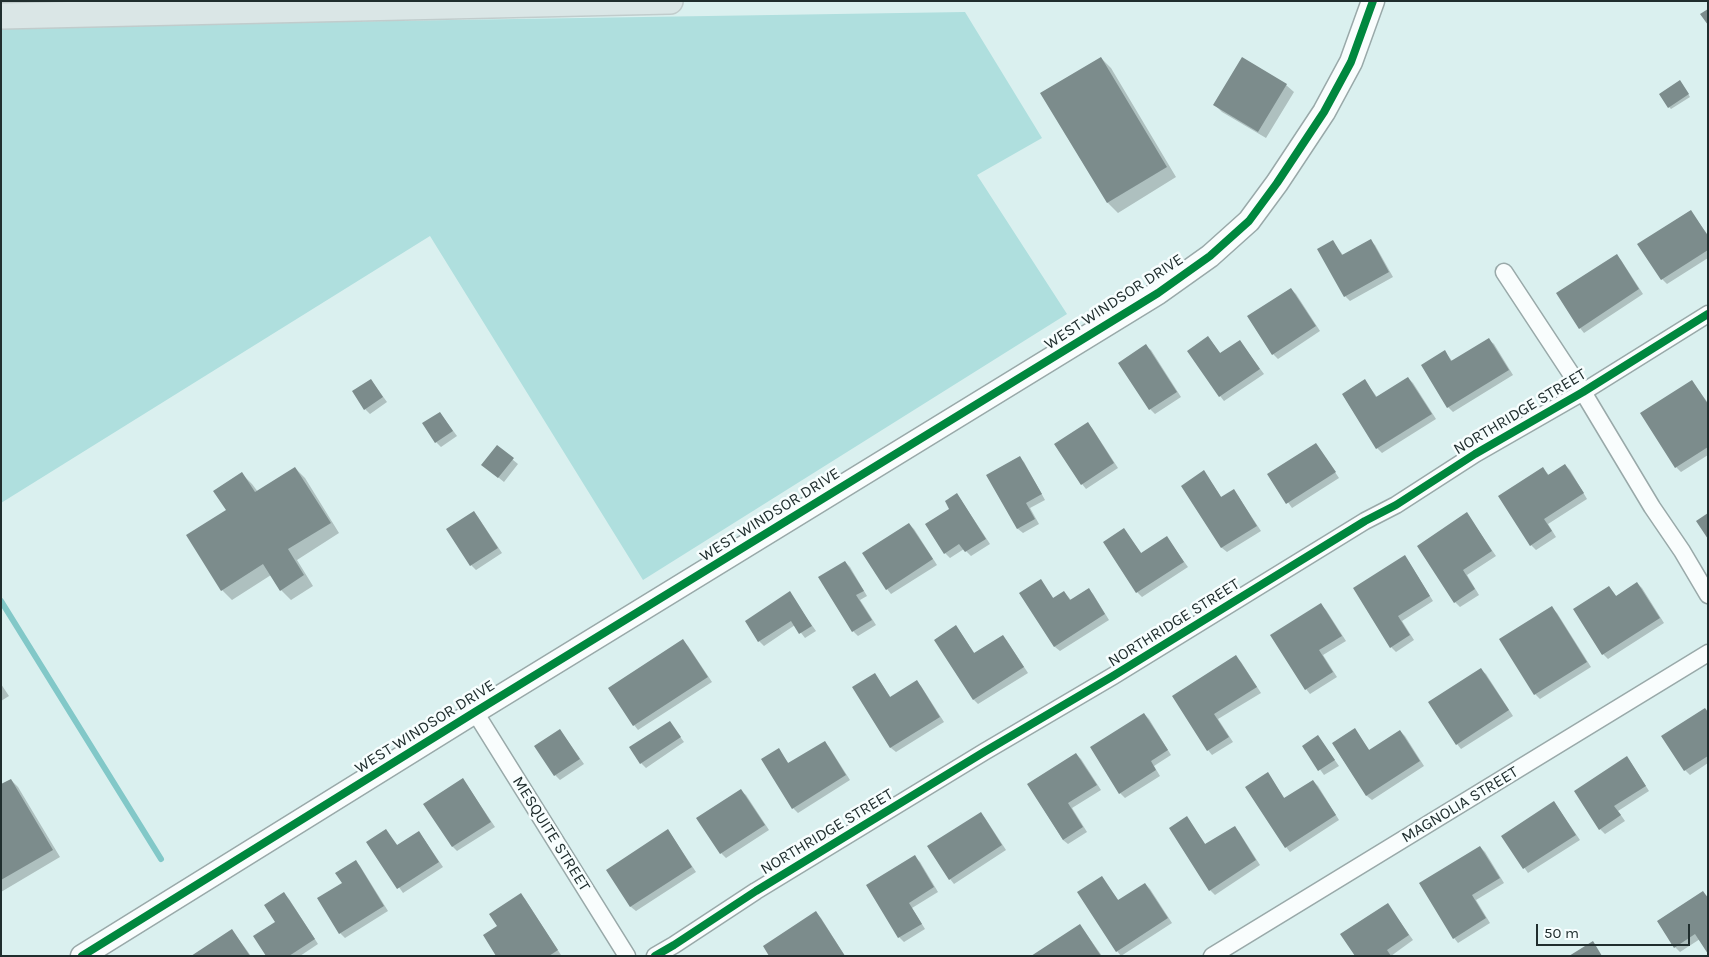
<!DOCTYPE html>
<style>
body{margin:0}
#map{position:relative;width:1709px;height:957px;overflow:hidden;background:#daf0ef;font-family:Karla,sans-serif}
canvas{display:block}
.frame{position:absolute;inset:0;border:2px solid #202e2e;pointer-events:none}
.scale{position:absolute;left:1536px;top:924px;width:154px;height:22px;box-sizing:border-box;border:2px solid #202e2e;border-top:0;padding-left:6px;font-size:15px;line-height:18px;white-space:nowrap;color:#202e2e;-webkit-text-stroke:4px #f7fefe;paint-order:stroke}
</style>
<div id="map">
<canvas width="1709" height="957"></canvas>
<div class="frame"></div>
<div class="scale">50 m</div>
</div>
<script>
const context = document.querySelector('canvas').getContext('2d');
context.lineJoin = 'round';
function paint(path, color) { context.fillStyle = color; context.fill(path, 'evenodd'); }
function strokePath(path, color, width, dash) { context.strokeStyle = color; context.lineWidth = width; context.lineCap = dash ? 'butt' : 'round'; context.setLineDash(dash || []); context.stroke(path); }
function drawText(font, color, halo, rows, align = 'center') {
  context.font = font + ' Karla,sans-serif'; context.lineWidth = 5; context.setLineDash([]); context.textBaseline = 'middle'; context.strokeStyle = halo; context.fillStyle = color; for (const [text, x, y, turn = 0] of rows) {
    context.save(); context.translate(x, y); context.rotate((+turn || 0) * Math.PI / 180); context.textAlign = isNaN(turn) ? turn : align; if (halo) context.strokeText(text, 0, 0); context.fillText(text, 0, 0); context.restore();
  }
}
const green = new Path2D(`
 M965 12 1042 138 977 175 1067 314 643 580 430 236 1 503V27Z`);
const shadow = new Path2D(`
 M1101 58 1111 68 1176 177 1118 213 1108 203 1042 93Z
 M1682 84 1690 97 1671 109 1669 107Z
 M1286 85 1294 92 1266 138 1222 112 1215 105Z
 M1690 211 1708 235V258L1667 284 1662 279 1639 244Z
 M1370 240 1375 245 1393 277 1350 301 1345 296 1319 250 1333 242 1343 255Z
 M1616 256 1621 260 1643 294 1584 333 1580 328Z
 M1291 289 1296 294 1320 331 1278 359 1273 354Z
 M1208 337 1221 354 1240 342 1264 374 1224 401 1220 396Z
 M1489 340 1494 344 1513 375 1453 412 1448 407 1445 352 1453 362Z
 M1146 346 1151 350 1181 397 1155 414 1150 409Z
 M1408 378 1413 383 1436 419 1382 453 1377 448 1343 395 1365 381 1377 397Z
 M371 380 387 402 370 414 365 409Z
 M1692 381 1708 403V455L1681 472 1676 467Z
 M440 413 457 436 441 447 436 442Z
 M1088 424 1092 428 1118 468 1086 489 1082 484Z
 M1316 444 1339 478 1292 508 1269 475Z
 M497 447 518 464 504 482 488 469Z
 M1019 457 1024 462 1045 500 1030 508 1039 524 1023 533 1018 529 988 475Z
 M1565 465 1570 470 1587 499 1548 524 1556 537 1536 550 1531 545 1543 469 1549 475Z
 M295 468 305 478 339 533 297 560 313 586 291 600 281 590 271 575 232 600 222 590 227 511 242 474 252 484 258 492Z
 M1204 472 1222 498 1238 496 1261 531 1227 552 1222 548 1183 486Z
 M957 495 961 500 990 544 971 556 964 549 950 558 945 553 951 509Z
 M473 512 478 517 502 553 476 570 471 565Z
 M1467 514 1496 556 1467 575 1479 595 1460 607 1455 602 1418 546Z
 M909 524 914 529 937 565 891 594 887 589Z
 M1124 530 1142 554 1167 538 1188 567 1142 597 1137 592Z
 M1404 557 1409 562 1433 601 1402 621 1414 640 1396 652 1391 647Z
 M845 562 850 567 867 596 860 600 876 625 858 636 853 631 820 578Z
 M1041 581 1054 599 1064 592 1071 600 1088 589 1093 594 1109 620 1060 651 1055 647 1021 594Z
 M1637 583 1642 588 1664 623 1608 659 1603 654 1609 587 1617 597Z
 M789 593 816 631 805 638 795 625 764 646 759 641Z
 M1321 605 1326 610 1346 641 1323 655 1337 677 1310 694 1306 689Z
 M1552 608 1557 613 1591 667 1540 699 1535 694 1501 640Z
 M956 626 975 654 1003 636 1007 641 1028 673 978 704 974 700Z
 M683 641 688 646 712 682 638 730 634 725Z
 M1236 657 1241 662 1261 693 1218 719 1233 742 1212 755 1208 750 1174 696Z
 M1481 670 1486 674 1513 716 1461 749 1457 744Z
 M875 674 891 698 916 682 921 686 944 722 896 752 891 748 854 687Z
 M1 684 9 696 1 701Z
 M1708 712V763L1690 775 1685 770 1663 736Z
 M1144 714 1149 719 1171 755 1154 766 1160 776 1125 798 1120 793Z
 M670 723 684 742 646 768 641 763Z
 M560 730 584 764 560 780 555 775Z
 M1355 730 1370 751 1400 731 1405 736 1424 766 1372 800 1367 796 1333 744Z
 M1318 736 1339 766 1324 775 1303 746Z
 M824 743 829 747 850 780 798 813 793 808 779 750 789 764Z
 M1076 754 1081 759 1101 790 1072 808 1087 832 1068 844 1063 840 1028 784Z
 M1631 763 1649 791 1618 811 1625 821 1605 834 1600 829Z
 M1268 774 1285 799 1313 781 1318 786 1339 820 1290 852 1286 847Z
 M11 780 18 787 60 857 1 892V786Z
 M463 780 467 785 495 827 457 851 453 847 425 804Z
 M741 791 746 795 769 830 726 858 721 853 698 818Z
 M1554 802 1580 840 1528 873 1502 836Z
 M981 813 985 818 1006 850 954 884 950 879Z
 M1187 818 1206 845 1234 827 1239 832 1260 865 1215 895 1210 890Z
 M386 831 398 846 419 832 443 867 403 893 368 842Z
 M668 831 672 836 696 872 636 911 631 907 608 870Z
 M1480 847 1485 852 1504 883 1476 900 1490 923 1458 943 1454 938Z
 M915 857 920 862 938 892 912 908 925 929 904 942 899 937 868 885Z
 M356 862 360 866 388 911 345 938 340 933Z
 M1102 878 1119 901 1145 884 1150 889 1172 923 1121 956 1117 951Z
 M1703 893 1708 897V951L1700 939 1680 952 1675 947Z
 M284 894 289 899 318 944 300 956H267Z
 M521 895 525 899 561 955 498 956 499 927Z
 M1388 905 1413 940 1391 956H1356Z
 M816 913 821 918 845 956H770Z
 M1080 925 1102 956H1033Z
 M232 930 251 956H193Z`);
const stream = new Path2D(`
 M1 601 161 859`);
const building = new Path2D(`
 M1708 9V25L1700 14Z
 M1101 57 1167 167 1107 203 1040 93Z
 M1242 57 1287 84 1258 132 1213 105Z
 M1680 80 1689 94 1668 108 1659 94Z
 M1691 210 1708 236V250L1661 280 1637 244Z
 M1371 239 1389 272 1344 297 1317 249 1333 240 1342 255Z
 M1617 254 1639 289 1579 329 1556 293Z
 M1291 288 1316 326 1272 355 1247 316Z
 M1208 336 1220 353 1240 340 1260 369 1219 397 1187 351Z
 M1489 338 1509 370 1447 408 1421 365 1445 350 1451 361Z
 M1146 344 1177 392 1149 410 1118 363Z
 M1408 377 1432 414 1376 449 1342 394 1365 379 1376 397Z
 M371 379 383 397 364 410 352 391Z
 M1692 380 1708 404V447L1675 468 1640 413Z
 M440 412 453 431 435 443 422 423Z
 M1088 422 1114 463 1081 485 1054 444Z
 M1316 443 1336 472 1286 504 1267 474Z
 M497 445 514 458 498 478 481 465Z
 M1020 456 1042 494 1026 503 1035 519 1017 529 986 475Z
 M1565 464 1584 493 1544 519 1552 531 1530 546 1498 496 1543 467 1548 475Z
 M295 467 331 523 288 549 304 575 280 591 263 564 221 591 186 535 226 510 213 491 242 472 255 492Z
 M1204 470 1221 497 1234 489 1257 526 1221 548 1181 486Z
 M957 493 986 539 965 552 959 544 944 554 925 524 949 509 945 501Z
 M474 511 498 548 470 566 446 529Z
 M1467 512 1492 551 1463 570 1475 589 1454 603 1417 546Z
 M1708 513V539L1696 521Z
 M909 523 933 559 886 590 862 553Z
 M1124 528 1141 553 1167 536 1184 562 1136 593 1103 542Z
 M1405 555 1430 596 1398 616 1410 635 1390 648 1353 588Z
 M845 561 864 591 856 595 872 620 852 632 818 577Z
 M1041 579 1053 598 1064 591 1070 600 1089 588 1105 614 1054 647 1019 593Z
 M1637 582 1660 618 1602 655 1573 609 1609 586 1616 596Z
 M790 591 812 626 799 634 791 621 758 642 745 621Z
 M1321 603 1342 636 1319 650 1333 672 1305 690 1270 635Z
 M1552 606 1587 662 1534 695 1499 639Z
 M956 625 974 653 1003 635 1024 667 973 700 934 640Z
 M683 639 708 677 633 726 608 688Z
 M1236 655 1257 687 1214 714 1229 737 1207 751 1172 696Z
 M1481 668 1509 710 1456 745 1428 702Z
 M875 673 890 697 917 680 940 717 890 748 852 687Z
 M1705 708 1708 712V756L1684 771 1661 736Z
 M1144 713 1168 750 1151 761 1156 770 1119 794 1090 747Z
 M670 721 681 737 640 764 629 747Z
 M1355 728 1369 750 1400 730 1420 761 1366 796 1332 743Z
 M560 729 580 759 554 776 534 746Z
 M1318 735 1335 760 1318 771 1302 746Z
 M825 741 846 775 792 809 761 759 779 748 788 763Z
 M1076 753 1097 785 1068 803 1083 827 1063 840 1027 784Z
 M1627 756 1646 786 1614 806 1621 815 1599 830 1574 791Z
 M1268 772 1284 798 1313 780 1336 815 1285 848 1245 787Z
 M463 778 491 822 452 847 423 804Z
 M11 779 53 850 1 880V784Z
 M741 789 765 825 720 854 696 818Z
 M1554 801 1576 835 1523 869 1501 836Z
 M981 812 1002 845 949 880 927 846Z
 M1187 816 1205 844 1235 826 1256 860 1209 891 1169 828Z
 M386 829 397 845 419 831 439 862 397 889 366 842Z
 M668 829 692 867 630 907 606 870Z
 M1480 846 1500 878 1472 895 1486 918 1453 939 1419 883Z
 M915 855 934 887 909 903 922 924 898 938 866 885Z
 M356 860 384 906 339 934 317 898 342 883 335 873Z
 M1102 876 1118 900 1145 883 1168 918 1116 952 1077 892Z
 M1703 891 1708 898V954L1695 934 1674 948 1657 921Z
 M284 892 315 939 289 956H266L253 936 275 922 264 905Z
 M521 893 558 950 549 956H496L483 935 497 926 489 914Z
 M1388 903 1409 935 1387 950 1391 956H1355L1340 934Z
 M816 911 845 956H769L763 946Z
 M1080 924 1101 956H1031Z
 M232 929 250 956H191Z
 M1593 941 1602 956H1569Z`);
const street = new Path2D(`
 M1504 272 1583 392 1652 507 1682 551 1708 595
 M475 712 627 956
 M655 956 674 945 756 891 984 752 1113 676 1365 521 1396 505 1475 454 1583 392 1708 314
 M1212 956 1708 653`);
const secondary = new Path2D(`
 M82 956 475 712 1158 293 1210 256 1249 221 1277 183 1324 112 1351 62 1373 1`);
const primary = new Path2D(`
 M1 16 670 1`);
const cycleway = new Path2D(`
 M82 956 475 712 1158 293 1210 256 1249 221 1277 183 1324 112 1351 62 1373 1
 M655 956 674 945 756 891 984 752 1113 676 1365 521 1396 505 1475 454 1583 392 1708 314`);
const streetNames = [
 ["WEST WINDSOR DRIVE",1114,302,-33],
 ["NORTHRIDGE STREET",1520,412,-31],
 ["WEST WINDSOR DRIVE",770,515,-32],
 ["NORTHRIDGE STREET",1174,623,-32],
 ["WEST WINDSOR DRIVE",425,727,-32],
 ["MAGNOLIA STREET",1460,805,-31],
 ["NORTHRIDGE STREET",827,832,-31],
 ["MESQUITE STREET",551,834,58]
];
paint(green, '#afdfde');
paint(shadow, '#0003');
strokePath(stream, '#82c8c8', 6);
paint(building, '#7c8c8c');
strokePath(street, '#99a9a9', 19);
strokePath(secondary, '#99a9a9', 25);
strokePath(primary, '#c1cccc', 28);
strokePath(street, '#f9fdfd', 16);
strokePath(secondary, '#f9fdfd', 22);
strokePath(primary, '#dae6e6', 25);
strokePath(cycleway, '#00873e', 8);
drawText('16px', '#202e2e', '#f7fefe', streetNames);
</script>
